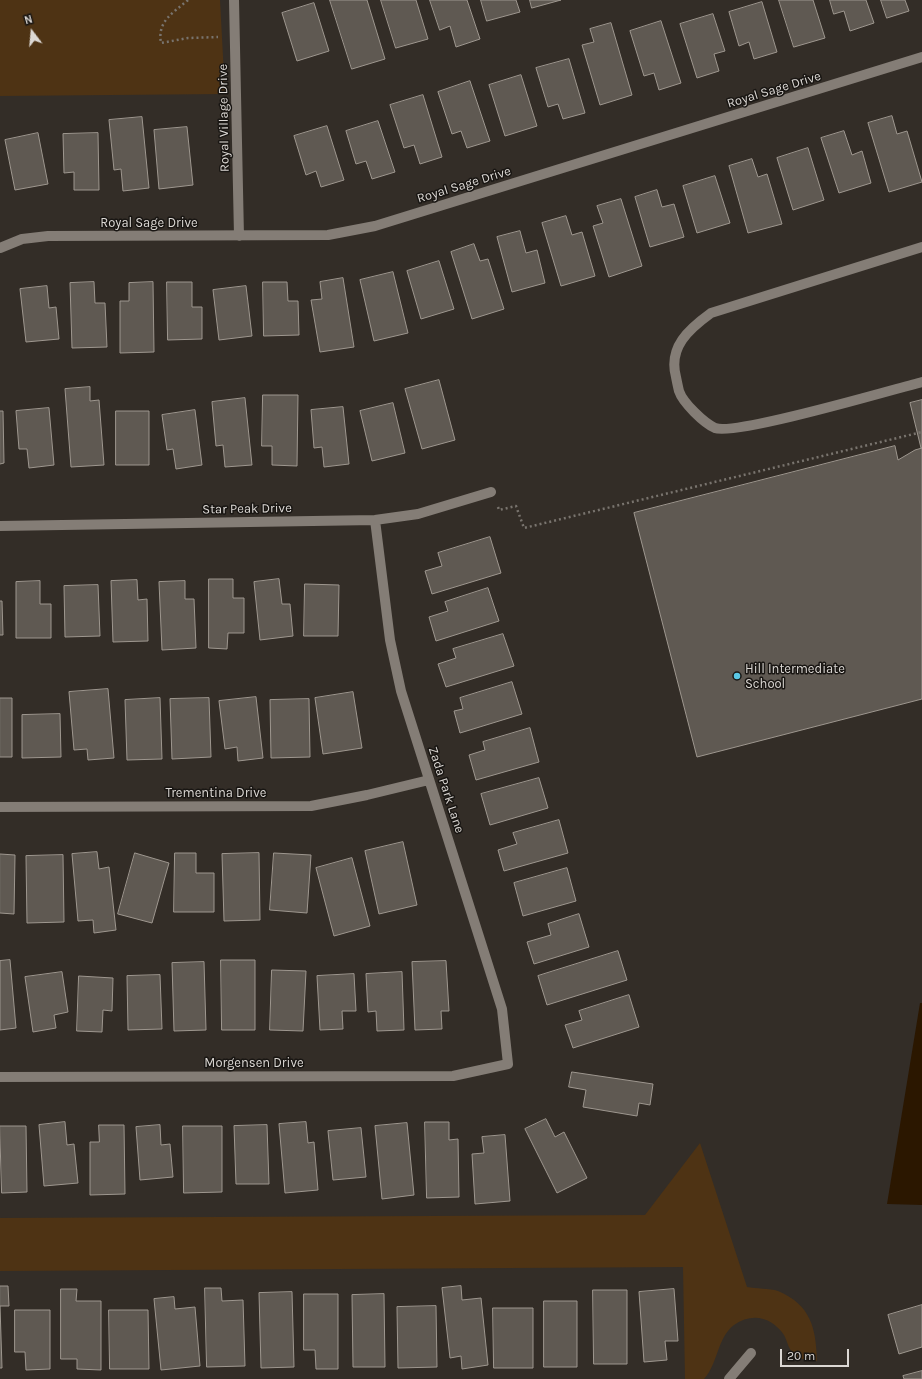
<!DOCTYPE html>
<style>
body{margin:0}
#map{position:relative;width:922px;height:1379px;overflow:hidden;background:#332d27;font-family:Karla,sans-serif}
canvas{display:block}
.north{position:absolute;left:12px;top:12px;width:40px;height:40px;-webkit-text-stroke:3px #191613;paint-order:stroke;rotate:344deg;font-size:11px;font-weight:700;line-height:16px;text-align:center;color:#dcd8d4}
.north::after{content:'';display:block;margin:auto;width:14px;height:18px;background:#dcd8d4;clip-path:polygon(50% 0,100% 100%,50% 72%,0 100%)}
.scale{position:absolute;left:780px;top:1349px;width:69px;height:18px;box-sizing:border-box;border:2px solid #dcd8d4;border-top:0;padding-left:5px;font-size:12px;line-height:14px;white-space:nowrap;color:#dcd8d4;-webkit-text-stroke:3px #191613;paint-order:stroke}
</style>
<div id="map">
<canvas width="922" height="1379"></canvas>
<div class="north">N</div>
<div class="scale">20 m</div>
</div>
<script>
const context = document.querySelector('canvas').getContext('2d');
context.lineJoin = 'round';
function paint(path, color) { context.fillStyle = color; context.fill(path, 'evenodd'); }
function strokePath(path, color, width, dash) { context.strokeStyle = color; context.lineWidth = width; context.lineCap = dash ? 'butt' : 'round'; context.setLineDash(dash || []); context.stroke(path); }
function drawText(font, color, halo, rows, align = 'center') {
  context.font = font + ' Karla,sans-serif'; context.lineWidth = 3; context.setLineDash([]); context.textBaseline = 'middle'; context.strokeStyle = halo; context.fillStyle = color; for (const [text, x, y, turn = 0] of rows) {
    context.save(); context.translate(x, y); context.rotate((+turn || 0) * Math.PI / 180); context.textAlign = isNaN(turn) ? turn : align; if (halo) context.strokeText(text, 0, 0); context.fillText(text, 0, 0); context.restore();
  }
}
const green = new Path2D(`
 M0 0H220L225 94 0 96Z
 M700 1143 747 1287C756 1289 769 1288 778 1291 811 1305 816 1328 817 1361 811 1360 800 1360 796 1356 788 1350 788 1342 784 1335 772 1317 752 1312 734 1325 717 1338 718 1364 704 1379H685L683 1267 0 1271V1218L645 1215Z`);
const water = new Path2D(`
 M920 1003H922V1205L887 1204Z`);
const building = new Path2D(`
 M330 0H367L385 59 352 69Z
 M381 0H416L428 39 396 48Z
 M430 0H467L480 39 456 47 450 26 440 30Z
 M481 0H516L520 12 487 21Z
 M530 0H561L532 8Z
 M779 0H813L825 38 794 47Z
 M830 0H866L874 23 850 31 844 11 834 14Z
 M881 0H905L909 11 887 18Z
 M762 2 777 52 754 59 749 42 739 46 729 12Z
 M314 3 329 51 297 61 282 13Z
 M713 14 725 51 714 54 719 71 697 78 680 24Z
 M661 21 681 83 659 90 654 73 644 76 630 31Z
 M611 23 632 95 600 105 582 45 594 42 590 29Z
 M569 59 585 113 563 119 558 104 548 107 536 68Z
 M521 75 537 126 505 136 489 85Z
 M470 81 490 141 467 148 461 131 452 134 438 92Z
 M423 95 442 157 420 164 414 145 404 148 390 105Z
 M892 116 897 134 907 131 922 182 889 192 868 123Z
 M142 117 149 188 123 191 121 169 114 170 109 120Z
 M378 121 395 172 372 179 366 161 356 164 346 131Z
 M327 126 344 180 321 187 316 171 306 175 294 136Z
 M187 127 193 185 159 189 154 130Z
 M844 131 852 155 862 151 871 183 839 193 821 138Z
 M38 133 48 184 15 190 5 140Z
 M98 133 99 190H74V172L64 173 63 134Z
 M808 148 824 200 793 210 777 158Z
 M752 159 758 177 767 174 782 224 748 233 729 166Z
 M715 176 730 223 697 233 683 186Z
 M657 190 662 207 674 204 684 237 650 247 635 197Z
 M621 199 642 266 609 277 593 226 603 223 597 206Z
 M566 216 572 235 582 232 595 276 561 286 542 223Z
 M520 231 526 253 537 250 545 283 512 292 497 237Z
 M474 244 480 261 488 259 504 309 472 319 451 252Z
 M439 261 454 309 421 319 407 271Z
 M393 272 408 333 374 341 360 280Z
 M343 278 354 347 320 352 311 300 322 299 320 282Z
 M94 282 95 303H105L107 347 72 348 70 283Z
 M153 282 154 352 120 353V301H129V283Z
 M167 282H192V307H202V339L168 340Z
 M263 282H287L288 301H298L299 335 264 336Z
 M47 286 49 308 56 307 59 339 26 342 20 289Z
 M246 286 252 336 219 340 213 290Z
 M439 380 455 440 422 449 405 389Z
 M90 387V401L99 400 104 465 71 467 65 389Z
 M263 395H298L297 466 272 465V446H262Z
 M245 398 252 465 225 467 223 445 216 446 212 402Z
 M922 400V448H921L910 403Z
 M393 403 405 453 372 461 360 411Z
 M343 407 349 464 324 467 322 447 314 448 311 410Z
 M49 408 54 465 29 468 27 449H19L16 411Z
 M195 410 202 465 176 469 173 449 167 450 162 415Z
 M0 411H3L4 463 0 464Z
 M116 411H149V465H116Z
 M895 446 898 460 915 450 922 448V699L697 757 634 513Z
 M490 537 501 573 432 594 425 571 442 566 438 553Z
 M209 579H233V598H244V633H228L227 649 209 648Z
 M279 579 282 604H290L293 636 260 640 254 582Z
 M137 580 138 600 147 599 148 641 113 642 111 581Z
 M40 581V604H51V638H16V582Z
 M185 581V599H194L196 648 162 650 159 582Z
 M305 584 339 585 338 636H304Z
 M98 585 100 636 65 637 64 586Z
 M488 588 499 621 436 641 429 617 448 611 445 602Z
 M0 601H2L3 635H0Z
 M503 634 514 666 446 687 438 664 456 658 453 649Z
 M512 682 522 714 460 733 454 711 463 709 460 698Z
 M108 689 114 758 88 760 87 749 74 750 69 692Z
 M353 692 362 748 323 754 315 698Z
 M256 697 263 758 238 761 237 747 225 749 219 701Z
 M0 698H12V757H0Z
 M160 698 162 759 127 760 125 700Z
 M209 698 211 757 172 759 170 699Z
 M309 699 310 757 271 758 270 700Z
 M60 714 61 757 22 758V715Z
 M530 728 539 762 476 780 469 755 485 750 483 742Z
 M539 778 548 808 490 825 481 794Z
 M559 820 568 853 504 871 498 850 517 844 513 833Z
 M403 842 417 905 379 914 365 851Z
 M97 852 99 869 109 867 116 930 94 933 93 920 78 921 72 854Z
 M135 853 169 863 152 923 118 914Z
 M175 853H196V873H214V912H174Z
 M259 853 260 920 224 921 222 854Z
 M274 853 311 855 307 913 270 910Z
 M0 854 15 855 14 914 0 913Z
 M63 855 64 922 27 923 26 856Z
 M352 858 370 926 334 936 316 868Z
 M567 868 576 901 523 916 514 883Z
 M579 914 589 947 534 964 527 942 551 935 548 924Z
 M618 951 627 980 547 1005 538 976Z
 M10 960 16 1028 0 1030V961Z
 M221 960H255V1030H222Z
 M446 961 449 1011H441L442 1029 415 1030 412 962Z
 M204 962 206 1030 174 1031 172 963Z
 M272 970 306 971 303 1031 270 1030Z
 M62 972 68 1012 54 1015 56 1028 33 1032 25 977Z
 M402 972 404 1030 377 1031 376 1011 368 1012 366 974Z
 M354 974 356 1011H342L343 1029 320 1030 317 976Z
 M160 975 162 1029 128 1030 127 976Z
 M79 976 113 978 112 1011 103 1010 102 1032 77 1031Z
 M629 995 639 1027 573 1048 565 1025 582 1020 579 1011Z
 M572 1072 653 1084 650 1105 639 1103 637 1116 583 1107 586 1090 569 1087Z
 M546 1119 555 1137 564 1132 587 1178 557 1193 525 1129Z
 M65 1122 67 1145 74 1144 78 1183 44 1186 39 1125Z
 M306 1122 308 1143 314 1142 318 1190 285 1193 279 1124Z
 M425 1122H449V1140L458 1139 459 1197 427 1198Z
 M407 1123 414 1195 382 1199 375 1126Z
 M99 1125H124L125 1194 90 1195V1142H99Z
 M160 1125 161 1145 170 1144 173 1177 140 1180 136 1127Z
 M267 1125 269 1184H236L234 1126Z
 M0 1126H26L27 1192 2 1193Z
 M183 1126H222V1192L184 1193Z
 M361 1128 366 1177 333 1180 328 1131Z
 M505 1135 510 1201 475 1204 472 1154 484 1153 482 1137Z
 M0 1286H8L9 1306H0L2 1368H0Z
 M461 1286 462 1300 481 1298 488 1365 462 1369 461 1356 450 1358 442 1288Z
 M205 1288H221L222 1301 243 1300 245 1366 207 1367Z
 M61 1289H77L76 1301H101V1370L77 1369V1359H61Z
 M674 1289 678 1341H665L667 1360 644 1362 639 1292Z
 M593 1290H627V1364H594Z
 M292 1292 294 1367 261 1368 259 1293Z
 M304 1294H338V1369H316L315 1350H304Z
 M384 1294 385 1367H353L352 1295Z
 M174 1297 175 1309 195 1307 200 1366 161 1370 154 1299Z
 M544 1301H577V1367H544Z
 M922 1305V1347L899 1354 888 1315Z
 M436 1306 437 1367 398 1368 397 1307Z
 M493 1308H533V1368H494Z
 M15 1310H50V1369L26 1370 25 1352H15Z
 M109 1310H148L149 1369H110Z
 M922 1371V1379H904L903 1376Z`);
const path = new Path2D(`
 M188 0C173 13 157 21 161 43L188 38 218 37
 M498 507 499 510 516 506 524 528 922 432`);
const lane = new Path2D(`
 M922 247 711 313C689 329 668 347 676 377 677 382 678 387 679 391 683 403 704 423 715 428 735 436 891 390 922 382`);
const street = new Path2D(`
 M234 0 239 236
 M0 248 22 239 48 236 328 235 375 226 922 57
 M0 526 375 520 418 514 491 492
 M0 807 311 806 367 795 429 780
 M0 1077 453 1076 508 1064 502 1009 401 691 390 640 375 520
 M729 1379 751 1353`);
const markers = [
 [737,676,4,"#5ac8e5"]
];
const streetNames = [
 ["Royal Sage Drive",774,90,-17],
 ["Royal Village Drive",224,118,-91],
 ["Royal Sage Drive",464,185,-17],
 ["Royal Sage Drive",149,223],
 ["Star Peak Drive",247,509,-1],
 ["Zada Park Lane",446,790,72],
 ["Trementina Drive",216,793],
 ["Morgensen Drive",254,1063]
];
const poiNames = [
 ["Hill Intermediate",745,669],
 ["School",745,684]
];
paint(green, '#4e3314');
paint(water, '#2b1700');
paint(building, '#5f5952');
strokePath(building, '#9e978f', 1);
strokePath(path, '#79746e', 2.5, [2, 3]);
strokePath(lane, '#847d76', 10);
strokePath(street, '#847d76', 10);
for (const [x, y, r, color] of markers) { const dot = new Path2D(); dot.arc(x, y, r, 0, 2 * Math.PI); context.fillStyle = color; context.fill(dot); strokePath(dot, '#191613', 1.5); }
drawText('13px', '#dcd8d4', '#191613', streetNames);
drawText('13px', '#dcd8d4', '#191613', poiNames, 'left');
</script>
